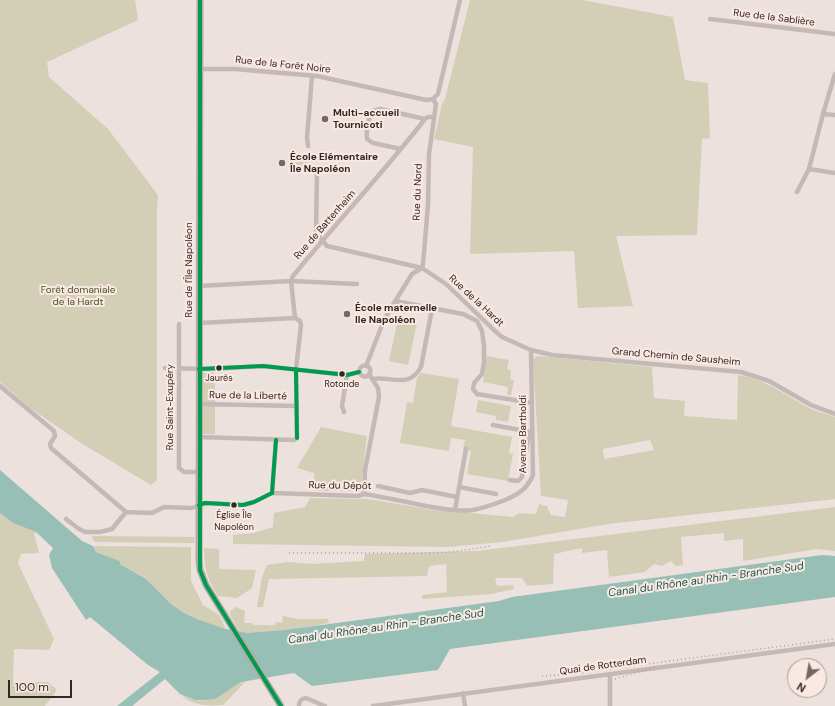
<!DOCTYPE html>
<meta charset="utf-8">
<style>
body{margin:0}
#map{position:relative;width:835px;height:706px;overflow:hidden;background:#ece1dc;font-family:"DM Sans",sans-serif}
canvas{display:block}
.north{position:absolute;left:787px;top:658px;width:40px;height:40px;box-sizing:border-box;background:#fae9e2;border:1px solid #ab9b96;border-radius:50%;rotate:211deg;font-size:11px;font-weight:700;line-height:16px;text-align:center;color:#342625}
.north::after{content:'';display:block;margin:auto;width:14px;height:18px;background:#746765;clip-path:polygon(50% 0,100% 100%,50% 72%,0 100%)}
.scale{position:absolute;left:8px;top:680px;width:64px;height:18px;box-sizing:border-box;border:2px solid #342625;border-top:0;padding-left:5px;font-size:12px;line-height:14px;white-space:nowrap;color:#342625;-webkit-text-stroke:3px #fae9e2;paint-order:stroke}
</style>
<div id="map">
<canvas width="835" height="706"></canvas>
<div class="north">N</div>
<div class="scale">100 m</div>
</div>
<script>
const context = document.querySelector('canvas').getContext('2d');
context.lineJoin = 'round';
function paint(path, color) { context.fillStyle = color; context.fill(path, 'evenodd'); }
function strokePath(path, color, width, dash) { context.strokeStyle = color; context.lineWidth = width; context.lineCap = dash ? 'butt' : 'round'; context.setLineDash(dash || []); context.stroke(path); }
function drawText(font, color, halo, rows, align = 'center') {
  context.font = font + ' "DM Sans",sans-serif'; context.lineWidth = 4; context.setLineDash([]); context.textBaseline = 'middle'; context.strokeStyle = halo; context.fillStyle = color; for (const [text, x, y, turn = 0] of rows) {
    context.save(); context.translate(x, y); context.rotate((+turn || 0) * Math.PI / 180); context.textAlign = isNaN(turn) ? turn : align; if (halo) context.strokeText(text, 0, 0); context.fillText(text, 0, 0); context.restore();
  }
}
const green = new Path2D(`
 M0 0H135L138 20 47 62 49 77 108 129 158 195 157 210V480L151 485 81 443 29 407 0 382Z
 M470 0H582L673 17 685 80 708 83 710 138 702 139 697 235 616 236 633 306 578 308 574 251 470 254 473 147 434 139 442 104 445 99Z
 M290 154 308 157 306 170 288 167Z
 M398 319 417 323 408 365 389 361Z
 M487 356 509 360 507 369 511 370 510 379 514 380 511 395H507L508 387 483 382Z
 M538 356 652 367 654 398 685 401 684 416 737 420 738 375C767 379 788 398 814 410 821 413 828 414 835 417V499L608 524 503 542 448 547 233 544V535L254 533 273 527 274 513 305 507 310 498 367 499 428 509 513 517 519 513 536 514 539 504 547 506 551 515 565 517 568 500 541 496 533 359ZM650 440 654 450 604 459 603 449Z
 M203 373H215V434H202Z
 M421 373 459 379 451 426 512 437 509 453 513 454 508 481 467 474 471 451 463 449 465 440 451 438 449 451 400 443 407 402 413 403 417 378Z
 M478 400 511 406 508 422 496 420V416L476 412Z
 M321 427 367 436 361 486 355 491H315L314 473 297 468Z
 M835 507V551L817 549 743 561V539L724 541V533L681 537 683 565 676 566 671 561 662 566 654 564 645 572 609 577 607 550 582 553V548L554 554 553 584 527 586 522 578H495L497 586 513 585 514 589 491 594 422 599V595L447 592 446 564 429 566 427 576 269 579 263 607H257L262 577 267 565 288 562 312 564 364 561 365 554 477 551Z
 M0 513 13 523 36 532 34 534 39 553 21 554 18 563 54 639 49 650 14 649 13 682H48L57 690 45 706H0Z
 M92 536 195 537 194 543 94 542Z
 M93 546 191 547V581L203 605 219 615 226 629 197 619 184 613 171 604 146 579 120 564V561L96 552Z
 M204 548 219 549V569L256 570 252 588 237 598 218 596C206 576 205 571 204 548Z
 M236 607 245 611 244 623H252L254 625H275L276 622 282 623 283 616 299 619H328L329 623C304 627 264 636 240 632L231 617 230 611Z
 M247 680 223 705C206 706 193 706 180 694 185 696 190 699 195 700 216 704 229 686 247 680Z`);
const water = new Path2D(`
 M0 470 82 541 93 546 96 552 120 561V564L146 579 171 604 184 613 197 619 226 629 248 633 285 630 499 601 512 597 822 555 835 556V597L450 649 438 670 312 686 294 673 241 682 215 699 206 700H195L180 694 165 679 132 706H117L160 672 148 665 90 617 86 620 52 568 49 555 53 548 36 532 13 523 0 513Z`);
const street = new Path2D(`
 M710 19 835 34
 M200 69H235L317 76 426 100 433 99
 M433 99 438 94 460 0
 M823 114 835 115
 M308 146 307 138 312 76
 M401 149 373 143 367 139C366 131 368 118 373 111L380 109 425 119
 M809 169 835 173
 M317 172 316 233 327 246 422 268 446 284 495 331 502 337 531 350 552 355 741 372 769 381 811 405 835 414
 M797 192 809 169 823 114 835 74
 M199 286 291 281 293 276C336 223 383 173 425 119L428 117H434
 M395 301 463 314 477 321 482 331 484 346V362L482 374 474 383 473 389 477 394 532 403
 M199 323 295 318
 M179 324V468L184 472H199
 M359.5 371a5.5 5.5 0 1 1 11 0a5.5 5.5 0 1 1-11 0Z
 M366 366 384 320 391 308 412 274 422 268 423 264 428 205 429 154 436 104 433 99
 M165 368 209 369 263 366 347 375 359 372
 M373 379C392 376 409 389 421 367L432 309
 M0 386 54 431 55 436 50 444 51 448 126 512 152 513 164 507 192 508 205 503 243 505 254 502 272 493 358 496 364 494C383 497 402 501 421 505 438 508 456 512 473 510 483 508 495 504 505 500 519 494 527 489 533 475L531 350
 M199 404 297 406
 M344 412 342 406 347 375
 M493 425 531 432
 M199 437 294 440 297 438 296 369 301 325 300 321 295 318 291 281 357 284
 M510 480 518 481 522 477 529 432
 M378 486 410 493 422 490 457 497
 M459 487 496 494
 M272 493 276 440
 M364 494 365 470 379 397 378 388 369 374
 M455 510 466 449
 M66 519 79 529 85 532H100L112 529 126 512
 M463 693 465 706
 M299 706C299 701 301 699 306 698L325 706
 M373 706 835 644
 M610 706V674`);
const primary = new Path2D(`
 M200 0 199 561 200 570 206 585 281 706`);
const rail = new Path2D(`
 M289 553H425L452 552 491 546
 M542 676 572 674 835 639
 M615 679 655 667`);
const bus1 = new Path2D(`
 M200 0V570L206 585 281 706
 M199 369 263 366 347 375 359 372
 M296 369 297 438
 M272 493 276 440
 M199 505 205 503 243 505 254 502 272 493`);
const markers = [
 [325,119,4,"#746765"],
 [282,163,4,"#746765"],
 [347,314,4,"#746765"],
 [219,368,3.5,"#342625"],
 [342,374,3.5,"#342625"],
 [234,505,3.5,"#342625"]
];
const busNames = [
 ["Jaurès",219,379],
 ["Rotonde",342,385],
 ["Église Île",234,516],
 ["Napoléon",234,528]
];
const streetNames = [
 ["Rue de la Sablière",774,18,7],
 ["Rue de la Forêt Noire",283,65,6],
 ["Rue du Nord",418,192,-88],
 ["Rue de Battenheim",325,225,-49],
 ["Rue de l'Île Napoléon",189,270,-90],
 ["Rue de la Hardt",476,301,43],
 ["Grand Chemin de Sausheim",676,357,5],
 ["Rue de la Liberté",248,396,1],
 ["Rue Saint-Exupéry",170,407,-90],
 ["Avenue Bartholdi",523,434,-90],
 ["Rue du Dépôt",340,486,1],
 ["Quai de Rotterdam",603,666,-8]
];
const poiNames = [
 ["Multi-accueil",333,113],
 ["Tournicoti",333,125],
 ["École Elémentaire",290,157],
 ["Île Napoléon",290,169],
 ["École maternelle",355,308],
 ["Ile Napoléon",355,320]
];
const parkNames = [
 ["Forêt domaniale",78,290],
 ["de la Hardt",78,302]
];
const waterNames = [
 ["Canal du Rhône au Rhin - Branche Sud",706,580,-8],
 ["Canal du Rhône au Rhin - Branche Sud",386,627,-8]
];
paint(green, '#d2cfb6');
paint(water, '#98bfb6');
strokePath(street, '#c4b9b6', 4.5);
strokePath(primary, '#b3a8a5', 7);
strokePath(rail, '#aca3a0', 1.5, [1, 3]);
strokePath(bus1, '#009b4e', 4);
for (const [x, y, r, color] of markers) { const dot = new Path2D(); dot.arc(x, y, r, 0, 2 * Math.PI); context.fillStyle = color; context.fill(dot); strokePath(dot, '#fae9e2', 1.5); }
drawText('9px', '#342625', '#fae9e2', busNames);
drawText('10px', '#342625', '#fae9e2', streetNames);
drawText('bold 10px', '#342625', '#fae9e2', poiNames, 'left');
drawText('10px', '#4d5327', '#fae9e2', parkNames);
drawText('italic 11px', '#19574d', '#fae9e2', waterNames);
</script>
